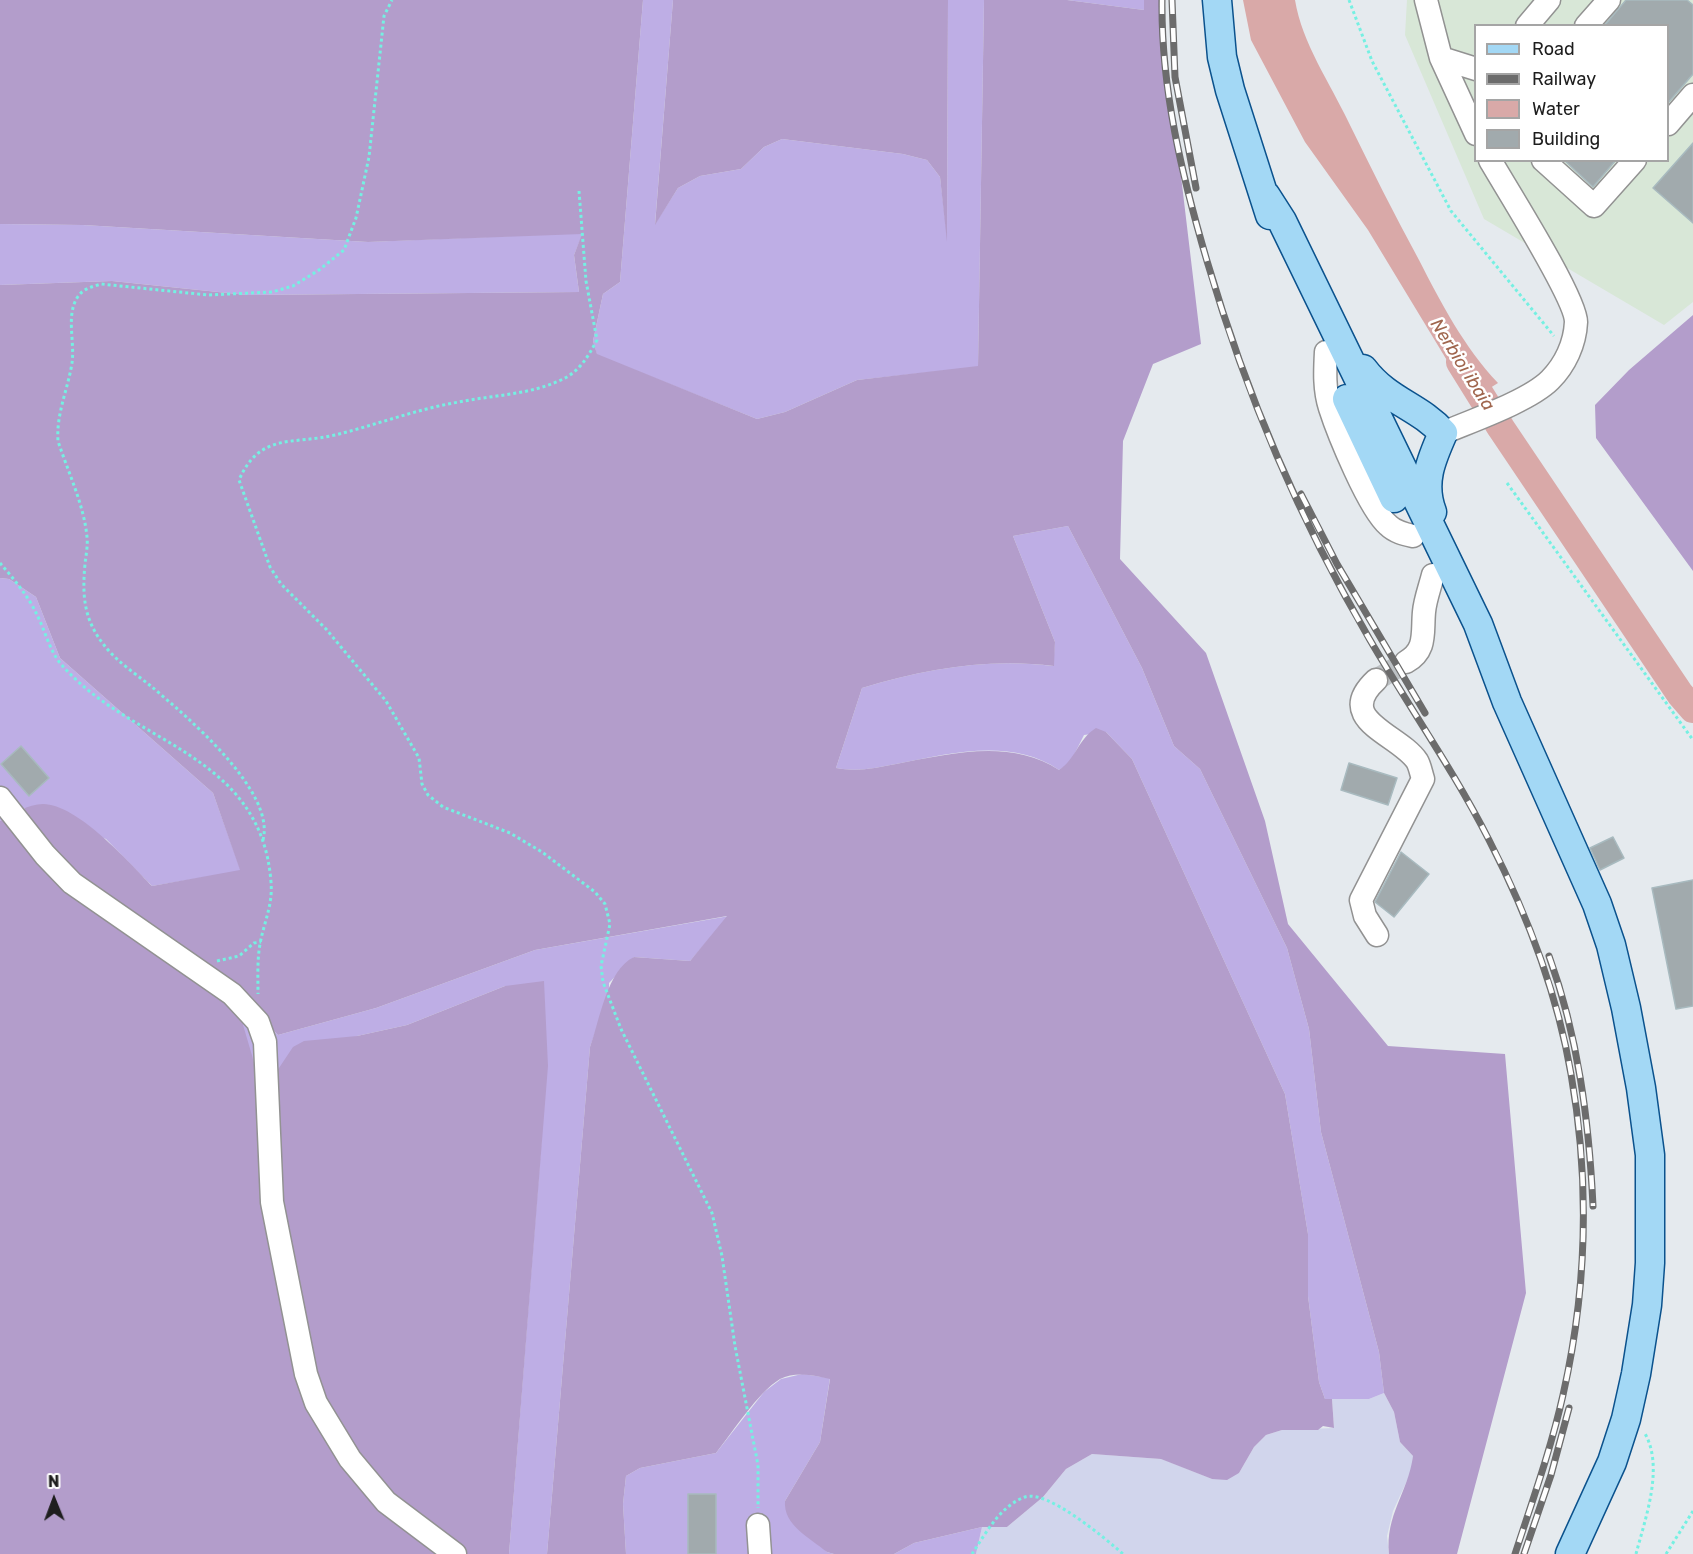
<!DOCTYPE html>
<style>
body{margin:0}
#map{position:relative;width:1693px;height:1554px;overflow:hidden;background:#e5eaee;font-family:Rubik,sans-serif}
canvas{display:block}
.legend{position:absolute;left:1474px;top:24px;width:195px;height:138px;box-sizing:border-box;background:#fff;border:2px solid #a5a5a5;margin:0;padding:8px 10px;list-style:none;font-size:18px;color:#1e1e1e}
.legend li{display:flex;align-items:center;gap:12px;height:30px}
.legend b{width:30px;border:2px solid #a5a5a5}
.north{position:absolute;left:24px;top:1470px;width:60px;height:60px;-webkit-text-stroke:4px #fff;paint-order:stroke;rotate:359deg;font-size:16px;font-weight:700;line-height:24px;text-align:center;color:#1e1e1e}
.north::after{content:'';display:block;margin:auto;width:21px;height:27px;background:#1e1e1e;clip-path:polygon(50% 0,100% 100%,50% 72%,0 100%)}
</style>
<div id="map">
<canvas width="1693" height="1554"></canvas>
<ul class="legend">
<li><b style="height:8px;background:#a3d8f5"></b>Road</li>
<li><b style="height:8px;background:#6c6c6c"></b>Railway</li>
<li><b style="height:16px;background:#d9a9a8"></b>Water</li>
<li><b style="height:16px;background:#a1aaad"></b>Building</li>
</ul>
<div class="north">N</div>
</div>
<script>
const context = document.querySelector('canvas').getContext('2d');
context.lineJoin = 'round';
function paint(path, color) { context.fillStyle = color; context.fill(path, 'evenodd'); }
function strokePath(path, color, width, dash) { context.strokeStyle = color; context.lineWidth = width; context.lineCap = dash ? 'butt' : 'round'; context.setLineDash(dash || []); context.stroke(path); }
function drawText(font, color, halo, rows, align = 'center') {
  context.font = font + ' Rubik,sans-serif'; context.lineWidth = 5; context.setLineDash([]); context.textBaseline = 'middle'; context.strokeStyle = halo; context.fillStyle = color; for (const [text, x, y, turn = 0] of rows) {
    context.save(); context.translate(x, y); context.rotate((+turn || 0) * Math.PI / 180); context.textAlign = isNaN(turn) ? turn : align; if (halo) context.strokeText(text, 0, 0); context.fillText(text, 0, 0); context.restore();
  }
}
const industrial = new Path2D(`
 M1407 0H1693V302L1664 325 1484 219 1405 35ZM1476 26H1668V160H1476Z`);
const farmland = new Path2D(`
 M1384 1393 1394 1412 1400 1442 1413 1456 1411 1472 1393 1511 1387 1536 1389 1554H976L982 1527H1007L1043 1497 1066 1469 1092 1454 1162 1459 1212 1479 1239 1473 1254 1447 1266 1435 1282 1430 1334 1428 1332 1399H1369Z`);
const grass = new Path2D(`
 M643 0H673L655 224 678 188 700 176 741 169 764 147 782 139 903 154 927 160 940 177 947 235 948 0H984L978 367 857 380 785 412 757 419 597 355 593 341 603 294 620 282Z
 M1067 0H1144V10Z
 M0 224 83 225 368 242 583 233 574 255 579 292 247 295 112 281 0 285Z
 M1068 526 1142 668 1174 746 1200 769 1287 948 1309 1029 1321 1132 1379 1352 1384 1393 1369 1399H1325L1319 1382 1308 1296V1234L1285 1094 1132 759 1106 732 1084 735 1070 763 1059 770C1010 737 949 754 896 764 875 768 858 772 836 768L862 688C927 669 986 658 1053 666L1055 642 1013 536Z
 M0 578 9 579 36 597 60 658 213 793 241 871 152 886 106 839 25 808 0 821Z
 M729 916 690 961 634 957 609 983V994L590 1047 547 1554H509L542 1134 505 986 407 1025 357 1036 275 1074 256 1069 223 975 278 1035 376 1008 535 950Z
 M802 1374 830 1378 820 1442 785 1501 827 1552 834 1554H626L623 1504 626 1476 640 1468 716 1453 764 1392 781 1379Z
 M982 1527 976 1554H894L914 1543Z`);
const forest = new Path2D(`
 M0 0H643L620 282 603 294 593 341 597 354 757 419 785 412 857 380 978 366 984 0H1067L1144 10V0H1160L1201 344 1153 364 1123 441 1120 559 1206 653 1265 821 1288 924 1388 1046 1505 1054 1526 1293 1457 1554H1389C1385 1515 1408 1493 1413 1456L1400 1442 1394 1412 1384 1393 1379 1352 1321 1132 1309 1029 1287 948 1200 769 1174 746 1142 668 1068 526 1013 536 1055 642 1054 666C986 658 927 669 862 688L836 768C858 772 875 768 896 764 949 754 1010 738 1059 770 1076 759 1078 739 1096 728L1106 732 1132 759 1285 1094 1308 1234V1296L1319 1382 1325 1399H1332L1334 1428 1323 1426 1318 1430H1282L1266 1435 1254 1447 1239 1473 1227 1480 1212 1479 1161 1459 1092 1454 1066 1469 1043 1497 1007 1527H982L914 1543 894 1554H834L827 1552C810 1538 783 1525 785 1501L820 1442 830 1379C815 1375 795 1371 780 1379 757 1393 733 1432 716 1453L640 1468 626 1476 623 1504 626 1554H547L590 1047C600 1019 607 970 634 957L690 961 727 916 535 950 376 1008 278 1035 223 976 241 1018 256 1069 275 1074 293 1047 304 1041 357 1036 407 1025 505 986 544 981 548 1066 509 1554H0V821C13 814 28 804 43 804 77 804 129 862 152 886L240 870 213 793 60 658 36 597 9 579 0 578V285L112 281 247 295 579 292 574 255 582 234 368 242 83 225 0 224Z
 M673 0H948L947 242 940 177 927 160 903 154 782 139 764 147 741 169 700 176 678 188 655 225Z
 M1693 315V571L1596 438 1595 405 1629 370Z`);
const water = new Path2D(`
 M1243 0H1295C1302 43 1330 83 1348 121 1371 168 1394 214 1419 260 1441 303 1464 347 1498 383L1471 400 1368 230 1305 142 1251 40Z`);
const river = new Path2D(`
 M1460 362 1501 428 1680 694 1693 709`);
const building = new Path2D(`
 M1626 0H1687L1693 5V74L1668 103V26H1604Z
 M1693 143V223L1653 188Z
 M1564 160H1616L1593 187Z
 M21 746 49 778 29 796 1 764Z
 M1349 763 1397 778 1388 805 1341 790Z
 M1613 837 1624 858 1600 870 1590 848Z
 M1401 852 1429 874 1394 917 1375 902Z
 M1693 880V1006L1676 1009 1652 888Z
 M688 1494H716V1554H688Z`);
const minorTunnel = new Path2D(`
 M1376 680 1406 662`);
const path = new Path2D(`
 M1349 0 1372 61 1451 211 1554 336
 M579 191 586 281 597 340C588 357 579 372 561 380 529 395 493 395 459 402 417 409 376 425 335 435 293 445 260 432 239 480L270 567 281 584 326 629 386 701 419 758 422 784 428 795 443 807 510 833 542 852 595 892 605 904 610 924 601 966 603 982 621 1029 712 1213 722 1256 735 1346 758 1465V1508
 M1507 483 1693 740
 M0 563C13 578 29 597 37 615 45 630 50 652 61 664 130 745 261 751 271 882 273 905 264 922 260 944 257 961 258 978 258 994
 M263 840C276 791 186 716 152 687 136 674 116 661 104 645 84 620 82 596 85 564 86 555 88 545 87 537 84 505 68 472 58 441 56 414 68 389 72 363 75 342 66 316 77 298 83 288 92 287 101 284L208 295 272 292 293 286 319 270 344 250 356 218 369 157 384 16 392 0
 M217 961 239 956 254 943 261 942
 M972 1554C986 1533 1000 1506 1025 1497 1047 1489 1106 1539 1123 1554
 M1636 1554C1645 1519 1665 1466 1644 1432
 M1666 1554 1693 1511`);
const minor = new Path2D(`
 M1426 0 1441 58 1476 134
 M1527 26 1549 0
 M1586 26 1609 0
 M1441 58 1476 69
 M1668 124 1693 95
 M1543 160 1594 206 1635 160
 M1326 352C1325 371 1324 389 1330 408 1338 433 1369 509 1388 525 1395 532 1404 534 1413 536
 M1443 433C1471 421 1529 401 1550 380 1565 365 1575 344 1576 322 1576 298 1506 188 1490 160
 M1406 662C1427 650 1422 633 1424 612 1425 600 1430 587 1433 575
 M1376 680C1333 720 1399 734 1417 761 1420 766 1421 773 1423 779L1361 900 1365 916 1377 935
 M0 798 45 855 72 883 232 994 258 1022 265 1042 272 1202 306 1374 316 1403 350 1459 386 1502 455 1554
 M758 1525 760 1554`);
const major = new Path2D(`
 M1217 0 1222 57 1230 90 1270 215
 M1266 196 1282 221 1478 624 1507 702 1597 904 1611 945 1626 1008 1641 1088 1650 1155V1263L1647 1305 1636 1374 1626 1419 1612 1462 1570 1554
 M1363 369C1388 402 1419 406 1443 433 1431 460 1421 483 1432 512
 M1347 399 1394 498`);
const rail = new Path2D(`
 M1162 0C1161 89 1182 176 1207 261 1247 397 1299 518 1370 640 1409 707 1454 771 1489 840 1527 914 1557 992 1571 1074 1590 1182 1587 1289 1563 1395 1551 1449 1532 1502 1515 1554
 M1172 0 1175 77 1196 188
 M1301 494 1337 564 1425 713
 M1549 956C1578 1036 1589 1120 1593 1206
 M1524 1554 1551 1475 1569 1408`);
const waterNames = [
 ["Nerbioi ibaia",1462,365,58]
];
paint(industrial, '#d8e7d7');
paint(farmland, '#d1d5ec');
paint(grass, '#beaee5');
paint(forest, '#b39dcb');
paint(water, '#d9a9a8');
strokePath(river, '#d9a9a8', 28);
paint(building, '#a1aaad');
strokePath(building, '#a8babf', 1.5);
strokePath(minorTunnel, '#bdc1c4', 22, [22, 11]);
strokePath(minor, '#929292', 25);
strokePath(major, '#0b528d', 31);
strokePath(path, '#75f0e2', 3, [3, 3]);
strokePath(minor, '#fff', 22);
strokePath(major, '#a3d8f5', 28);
strokePath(rail, '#6c6c6c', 7);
strokePath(rail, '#fff', 4.5, [14]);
drawText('italic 18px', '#a0664e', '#fff', waterNames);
</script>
